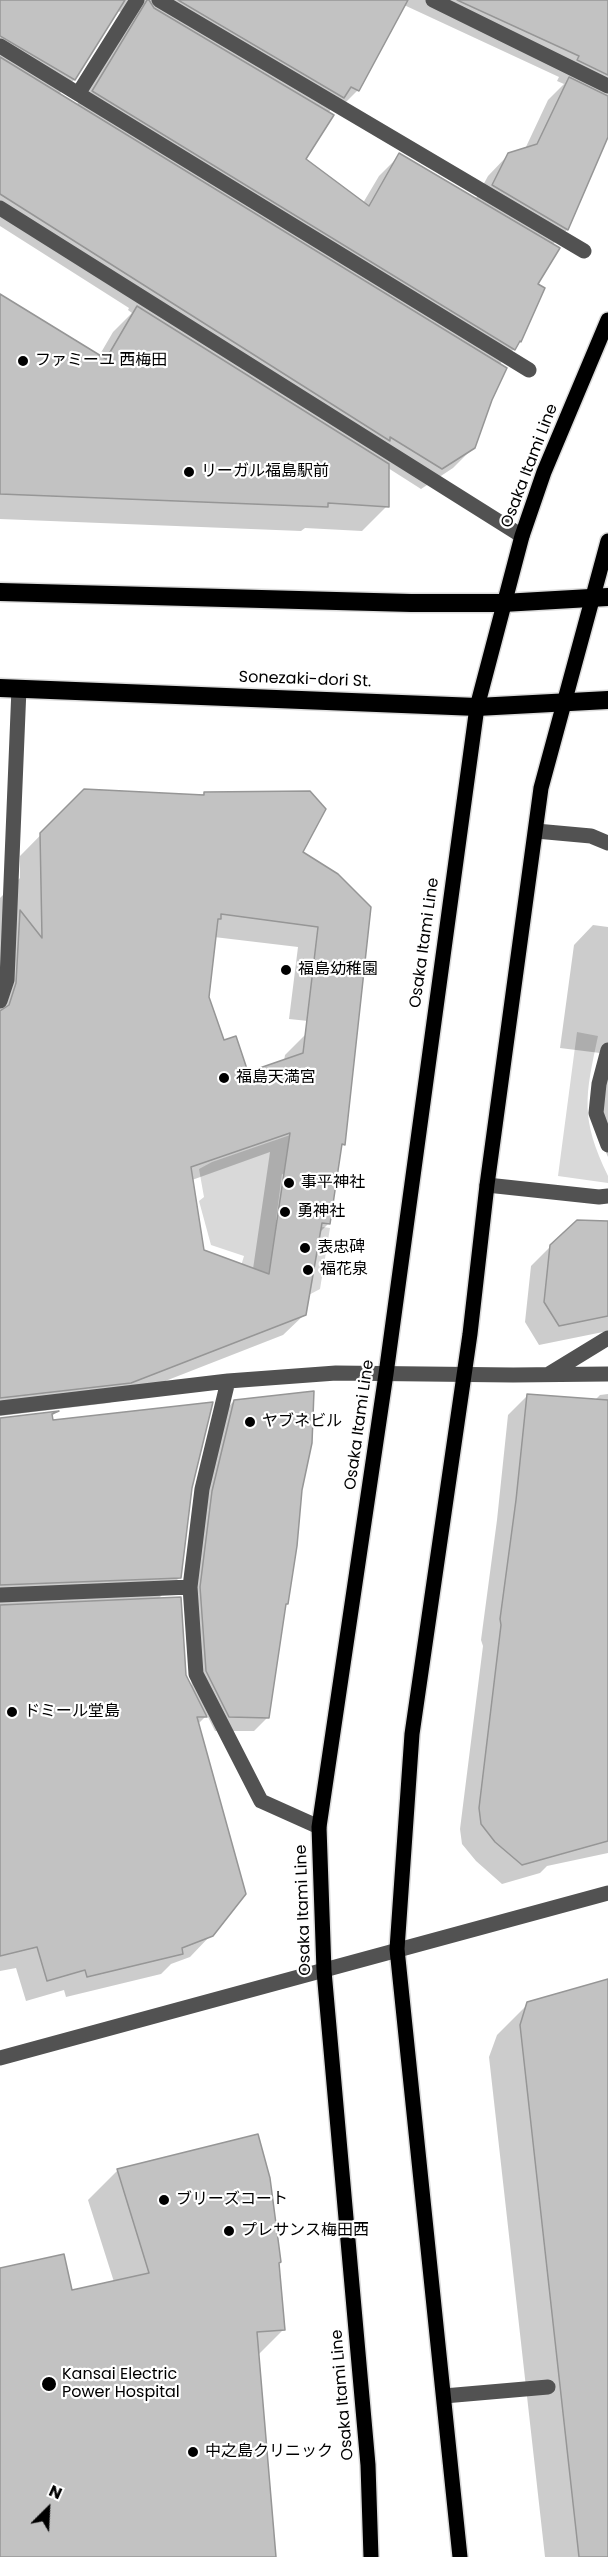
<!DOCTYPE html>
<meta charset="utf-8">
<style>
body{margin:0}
#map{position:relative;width:608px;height:2557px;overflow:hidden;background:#fff;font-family:Poppins,sans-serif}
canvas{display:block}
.north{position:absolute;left:18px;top:2479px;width:60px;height:60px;-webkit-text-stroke:4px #fff;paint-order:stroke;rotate:24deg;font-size:16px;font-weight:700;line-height:24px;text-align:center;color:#000}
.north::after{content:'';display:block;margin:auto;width:21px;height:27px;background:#000;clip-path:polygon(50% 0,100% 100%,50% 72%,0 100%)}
</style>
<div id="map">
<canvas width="608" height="2557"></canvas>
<div class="north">N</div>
</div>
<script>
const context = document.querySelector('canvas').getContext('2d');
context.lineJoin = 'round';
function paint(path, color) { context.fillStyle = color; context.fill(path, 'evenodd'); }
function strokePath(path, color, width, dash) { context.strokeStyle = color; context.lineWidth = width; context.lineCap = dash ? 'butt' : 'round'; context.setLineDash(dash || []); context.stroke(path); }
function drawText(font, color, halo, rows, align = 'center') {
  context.font = font + ' Poppins,"Noto Sans JP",sans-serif'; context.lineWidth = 4.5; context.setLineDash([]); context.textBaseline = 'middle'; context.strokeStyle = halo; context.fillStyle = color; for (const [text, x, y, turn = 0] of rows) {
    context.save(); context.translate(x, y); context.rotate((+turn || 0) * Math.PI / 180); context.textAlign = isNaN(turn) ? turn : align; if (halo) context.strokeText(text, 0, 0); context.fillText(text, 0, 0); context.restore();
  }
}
const green = new Path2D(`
 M577 1032 598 1036C585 1097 580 1118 608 1176V1183L558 1176Z
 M296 1133 292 1176 282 1174 276 1220 330 1228 320 1289 303 1298 225 1319 244 1256 211 1245 199 1201 204 1197 199 1169 212 1162Z`);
const shadow = new Path2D(`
 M0 0H608V134L567 230 552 245 514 349 499 365 491 399 474 447 453 468 421 489 388 468 387 506 362 531 305 528 301 531 0 519V296L99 356 113 332 132 313 128 310 129 308 0 226ZM404 5 559 77 557 81 564 84 548 100 525 149 509 154 488 176 475 200 400 155 379 176 363 203 304 159 328 113 332 108 337 111 358 90ZM117 11 121 12 126 17 125 27 76 106 58 95 74 80Z
 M85 790 201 796 204 793 337 875V1024L289 1019 298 947 214 937 208 997 223 1042 247 1074 284 1061 285 1055 306 1034 343 1144 340 1148 328 1224 319 1233 305 1314 283 1335 109 1403 0 1416V898L20 878V856ZM270 1152 253 1269 203 1251 192 1180Z
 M593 925 608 927V1054L560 1048 574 945Z
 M608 1060V1157L594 1126Z
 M608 1221V1331L539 1345 525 1322 531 1266 551 1246Z
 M608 1394V1853L547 1866 540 1873 502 1884 476 1861 462 1844 460 1829 483 1646 481 1640 497 1520 508 1415 527 1396 595 1400 600 1395Z
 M234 1401 300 1490 268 1717 254 1731H215L207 1715 197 1725 211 1935 190 1957 171 1964 161 1974 66 1997 64 1990 26 2001 16 1968 0 1971V1419L55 1413 51 1417 52 1421 191 1488 180 1577 157 1600 192 1691 186 1602 220 1415Z
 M608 1981V2557H545L489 2057 497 2035 528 2004Z
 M118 2170 277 2264 284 2329 257 2356 274 2557H0V2269L71 2291 114 2282 88 2200Z`);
const building = new Path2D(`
 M0 0H125L75 80 0 36Z
 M147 0H149L154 8 334 115 306 159 369 206 399 153 560 248 538 284 545 288 521 342 520 341 515 350 92 91Z
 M178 0H408L359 91 351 87 344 98Z
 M457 0H608V75L577 60 579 56Z
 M0 57 507 368 492 400 475 448 442 469 390 437V441L0 194Z
 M569 77 608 96V137L568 230 492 185 508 153 537 144Z
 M0 294 106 359 137 306 389 464V507L328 503V507L0 494Z
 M84 789 204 795V792L310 791 326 809 303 852 338 874 371 907 345 1145 342 1144 330 1224 322 1223 306 1315 131 1383 0 1398V1011L9 1005 16 983 20 910 42 938 40 833ZM221 914 318 927 303 1053 248 1072 236 1036 224 1040 209 997 218 919H221ZM290 1133 269 1274 204 1250 191 1167Z
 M577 1220 608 1221V1316L559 1326 544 1302 550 1245Z
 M314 1391 312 1443 302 1490 297 1546 288 1604H286L269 1718 229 1717 206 1671 200 1587 212 1491 234 1400Z
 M527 1394 608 1400V1841L522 1865 495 1842 481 1824 479 1808 501 1625 500 1619 516 1500Z
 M213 1402 192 1488 181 1578 0 1585V1418L59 1411 52 1414 53 1420Z
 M181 1597 186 1675 207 1717H197L246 1894 213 1936 182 1948 183 1954 87 1977 85 1970 47 1981 37 1947 0 1956V1605Z
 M608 1979V2557H579L520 2025 527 2002Z
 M258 2134 270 2178 281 2262 279 2263 285 2330 257 2332 276 2557H0V2268L64 2254 72 2290 149 2273 117 2169Z`);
const minor = new Path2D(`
 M159 0 584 251
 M433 0 608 86
 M0 46 529 370
 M78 94 137 0
 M0 208 522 536
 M536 831 591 836 608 843
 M0 1001 7 980 19 688
 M608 1050 599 1084 596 1113 608 1145
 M487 1185 599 1197 608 1196
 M549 1374 608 1338
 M228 1381 202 1489 190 1587 196 1674 261 1801 319 1827
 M0 1408 228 1381 336 1373 513 1375 608 1374
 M0 1595 190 1587
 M0 2058 608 1893
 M444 2396 548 2387`);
const major = new Path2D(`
 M371 2557 368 2465 324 1971 319 1827 386 1374 477 707 522 536 544 472 608 320
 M460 2557 397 1949 412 1734 470 1334 487 1185 541 788 608 541`);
const highway = new Path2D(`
 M0 592 411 603H503L608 597
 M0 688 477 707 608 700`);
const markers = [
 [23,361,6,"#000"],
 [189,472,6,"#000"],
 [286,970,6,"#000"],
 [224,1078,6,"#000"],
 [289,1183,6,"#000"],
 [285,1212,6,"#000"],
 [305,1248,6,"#000"],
 [308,1270,6,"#000"],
 [250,1422,6,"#000"],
 [12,1712,6,"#000"],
 [164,2200,6,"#000"],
 [229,2231,6,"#000"],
 [49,2384,8,"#000"],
 [193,2452,6,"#000"]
];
const poiNames = [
 ["ファミーユ 西梅田",35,361],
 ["リーガル福島駅前",201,472],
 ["福島幼稚園",298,970],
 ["福島天満宮",236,1078],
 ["事平神社",301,1183],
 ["勇神社",297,1212],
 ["表忠碑",317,1248],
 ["福花泉",320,1270],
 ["ヤブネビル",262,1422],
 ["ドミール堂島",24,1712],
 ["ブリーズコート",176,2200],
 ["プレサンス梅田西",241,2231],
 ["Kansai Electric",62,2375],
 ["Power Hospital",62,2393],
 ["中之島クリニック",205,2452]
];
const streetNames = [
 ["Osaka Itami Line",530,466,-69],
 ["Sonezaki-dori St.",305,680,2],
 ["Osaka Itami Line",425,943,-82],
 ["Osaka Itami Line",360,1425,-82],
 ["Osaka Itami Line",304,1910,-92],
 ["Osaka Itami Line",343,2395,-95]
];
paint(green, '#d9d9d9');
paint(shadow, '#0003');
paint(building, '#c2c2c2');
strokePath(building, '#969696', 1.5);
strokePath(major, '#dbdbdb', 18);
strokePath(highway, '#dbdbdb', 21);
strokePath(minor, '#525252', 15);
strokePath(major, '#000', 15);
strokePath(highway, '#000', 18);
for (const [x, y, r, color] of markers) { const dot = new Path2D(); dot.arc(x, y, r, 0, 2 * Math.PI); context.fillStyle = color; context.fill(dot); strokePath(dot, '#fff', 2); }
drawText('16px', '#000', '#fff', poiNames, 'left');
drawText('16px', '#000', '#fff', streetNames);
</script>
